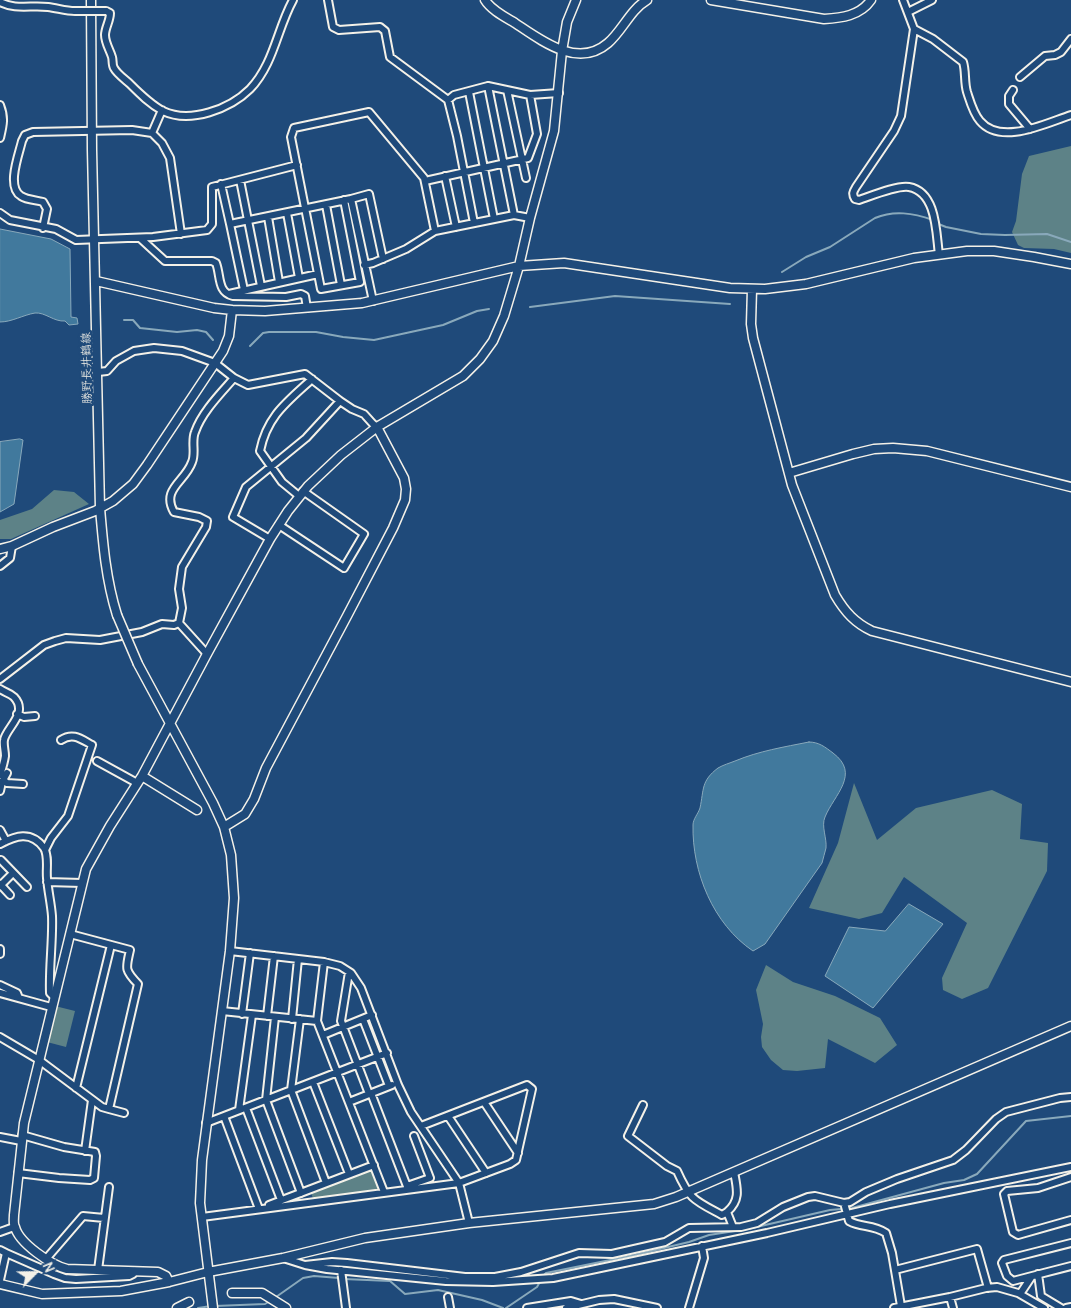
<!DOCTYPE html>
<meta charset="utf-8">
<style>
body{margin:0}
#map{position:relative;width:1071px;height:1308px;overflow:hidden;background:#1f4a7a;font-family:Delius,sans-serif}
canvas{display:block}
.north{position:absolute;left:10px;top:1248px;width:50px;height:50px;-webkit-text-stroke:4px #1f4a7a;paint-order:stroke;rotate:67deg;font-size:14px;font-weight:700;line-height:20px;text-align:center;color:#f4f1e8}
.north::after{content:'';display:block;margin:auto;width:18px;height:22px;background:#f4f1e8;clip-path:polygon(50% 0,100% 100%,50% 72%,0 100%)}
</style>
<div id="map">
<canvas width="1071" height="1308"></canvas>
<div class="north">N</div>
</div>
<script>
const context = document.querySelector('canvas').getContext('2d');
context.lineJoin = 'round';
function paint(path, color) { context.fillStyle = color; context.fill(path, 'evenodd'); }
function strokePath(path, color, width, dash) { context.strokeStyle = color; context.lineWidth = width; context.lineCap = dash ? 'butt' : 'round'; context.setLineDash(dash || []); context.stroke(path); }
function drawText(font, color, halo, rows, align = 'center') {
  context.font = font + ' Delius,"Klee One",sans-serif'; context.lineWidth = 5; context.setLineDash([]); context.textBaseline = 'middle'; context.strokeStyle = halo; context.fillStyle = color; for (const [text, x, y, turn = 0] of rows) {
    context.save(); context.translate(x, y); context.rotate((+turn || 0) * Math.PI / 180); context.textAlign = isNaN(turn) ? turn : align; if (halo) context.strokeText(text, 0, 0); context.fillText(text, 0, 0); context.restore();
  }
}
const green = new Path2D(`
 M1071 146V253L1054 249 1024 248 1018 245 1012 232 1016 221 1022 174 1029 156Z
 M54 490 74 492 89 504 11 539H0V520L32 509Z
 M854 783 877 840 916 808 992 790 1022 804 1020 839 1048 843 1047 871 988 988 962 999 943 990 942 978 967 923 904 877 882 913 859 919 809 908 838 843Z
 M766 965 793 982 835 996 880 1018 897 1045 875 1063 828 1039 825 1068 797 1071 783 1070 771 1060 762 1047 761 1037 763 1024 756 990Z
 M55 1006 75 1011 66 1047 47 1042Z
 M371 1170 379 1189 313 1199 311 1192Z`);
const water = new Path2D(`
 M0 229 51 239 70 249 71 317 77 318 78 324 69 325 65 321C54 322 45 312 35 313 23 315 12 322 0 322Z
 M20 439 23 440 14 504 0 512V442Z
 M809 742C819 742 825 747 833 753 861 774 834 795 825 817 821 826 827 838 826 848 825 853 823 858 822 863L765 944 753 951C713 924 692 872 693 825 693 819 698 814 700 808 704 789 701 781 718 768 723 765 730 763 735 761 759 751 784 747 809 742Z
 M909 904 943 924 873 1008 825 976 849 927 885 931Z`);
const stream = new Path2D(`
 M936 223 946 227 981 234 1005 235 1047 234 1071 242
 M782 272 806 257 830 247 875 218C894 210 913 213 933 220
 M530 307 615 296 730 304
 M124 320H133L140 328 177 332 197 330 206 332 213 340
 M250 346 263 333 269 332H316L343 337 374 340 443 325 477 311 489 309
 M543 1276 546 1273 635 1255 689 1242 709 1235 748 1229 830 1210 852 1208 944 1183 964 1180 977 1174 1026 1121 1071 1116
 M344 1279 390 1281 405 1294 438 1290 482 1300 503 1308
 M276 1297 303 1278 314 1276 339 1278
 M215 1306 265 1304 270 1301
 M198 1308 211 1306
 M506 1308 537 1287 541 1280`);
const minor = new Path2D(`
 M328 0 333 27 339 30 380 27 385 31 390 57 448 100 457 136 474 223
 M903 0 914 29 901 116 894 131 856 187C853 192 852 194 855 199L859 200C871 196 897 185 909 187 937 192 936 233 939 255
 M0 2C15 10 31 5 48 7 57 8 66 11 75 11
 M106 11 110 13C110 21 105 28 105 35 105 43 110 50 112 57 113 60 112 65 114 68 117 74 126 80 130 84 140 94 150 104 163 111 190 124 230 109 250 89 274 64 277 29 293 0
 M908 12 932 0
 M914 29 933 39 963 62C966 71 964 82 967 92 970 101 973 113 980 121 1001 146 1046 123 1071 115
 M1020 77 1045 56 1055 55 1061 52 1071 39
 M488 86 514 215
 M507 90 526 178
 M1013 90 1009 96V104L1030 129
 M469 92 494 219
 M448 100 454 95 488 86 530 95 559 93
 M0 105C5 118 3 125 0 138
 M152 133 162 110
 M445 176 456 227
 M240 180 261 286
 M425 181 528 158 537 134 530 95
 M221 184 230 224
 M351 199 369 194 383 259
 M344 200 360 282 321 289 291 137 294 128 369 112 424 178 435 231
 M326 205 341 285
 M0 213 10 220 56 229 76 240 153 237 207 230 212 224V187L297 165
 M287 213 299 278
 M268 217 279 282
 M43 228 47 209 43 202C36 200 27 200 21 196 6 187 19 154 22 141L25 135 33 132 132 130 152 133 162 143 170 158 181 234
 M140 238 165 261H212L216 263C221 276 217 292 233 296L286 297 301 294 305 296 307 308
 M364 265 373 263 406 249 435 231 514 215 530 218
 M244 290 230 224 351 199 373 301
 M229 294 318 274
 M98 372 107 371 116 361 134 351 154 348 182 351 215 363 234 378 248 385 305 374 340 401 352 409 364 414 373 424 377 427
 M299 496 282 482 260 451C267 416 287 402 312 379
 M279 525 344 568 364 534 303 491
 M270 539 233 517 246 487 306 438 340 401
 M0 566 10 558 12 546
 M179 623 182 608 179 589 182 567 206 527 207 521 199 517 174 512C161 489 185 482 192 462 196 453 191 441 195 432 202 412 220 394 234 378
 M179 623 207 654
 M0 679 44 645 55 641 66 638 100 640 142 632 162 624 174 625 179 623
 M0 689C4 692 10 693 14 697 29 713 6 728 4 740 3 745 5 750 5 756 4 763 2 769 0 775
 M17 714 24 717 35 716
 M97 761 137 783
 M3 780 7 783 23 784
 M0 791 2 782 7 773
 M0 830 6 841
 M0 844C15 836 31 830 44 848 49 856 46 869 47 878 48 891 51 903 52 916 53 940 49 967 50 993L54 997
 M45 850 51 838 68 816 92 745C81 739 73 732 61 740
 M1 860 27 887
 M47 882 82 883
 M0 884 10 895
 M0 886 13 873
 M0 949V954
 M230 951 324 962 340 966 351 973 361 988 398 1085 411 1112 459 1183 469 1223
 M324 962 317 1021 384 1192
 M349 972 341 1021 369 1094
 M0 985 17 993 19 998
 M0 993 51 1007
 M222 1011 317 1021
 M242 1014 250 953
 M267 1016 274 956
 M275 1017 266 1100 301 1193
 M292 1019 298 959
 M300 1019 291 1090 326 1183
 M363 1019 389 1086
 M323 1035 372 1015
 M0 1037 39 1060 102 1107 109 1109 138 984C124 970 126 968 130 950L70 934
 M313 1082 349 1174
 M76 1088 111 945
 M371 1093 408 1189
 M349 1102 392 1085
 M484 1102 518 1153
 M643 1105 628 1136 667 1166 677 1171C690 1200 694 1200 722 1215L727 1212 733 1227
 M246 1108 281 1200
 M109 1109 124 1113
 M239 1110 252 1015
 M224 1116 259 1209
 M448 1116 486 1173
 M206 1123 387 1053
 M0 1137 21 1141
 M85 1151 92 1100
 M18 1173 59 1178 90 1180 94 1178 96 1156 95 1152 64 1147 22 1135
 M1071 1177 1038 1188 1007 1191 1004 1194 1013 1232 1018 1235 1071 1220
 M407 1186 430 1178 414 1136
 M844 1203 849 1221C862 1228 872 1224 886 1233L892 1253 901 1306
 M269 1205 374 1165
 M727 1212C741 1200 737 1188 734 1172
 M202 1217 459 1183 510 1164 516 1160 532 1089 527 1085 421 1126
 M0 1232 14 1227
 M0 1250 6 1253 0 1280
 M6 1253 54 1274 65 1278 76 1279 129 1276 133 1274 135 1271
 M283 1258 305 1265 327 1269 446 1281 493 1282 553 1278 767 1233 890 1204 1071 1167
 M46 1259 83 1216 104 1218
 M305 1265 332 1262 347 1263 465 1277H495L521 1272 579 1253 612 1254 665 1242 689 1228 741 1227 757 1223 783 1207 808 1197 815 1196 844 1203 850 1202 866 1192 897 1179 953 1160 966 1150 996 1119 1006 1112 1060 1098 1071 1097
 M98 1270 109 1187
 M341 1270 346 1308
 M895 1270 977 1249 988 1288
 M1038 1274 1041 1296 1061 1308
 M1032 1276 1013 1281 1007 1276 1002 1263 1004 1260 1071 1243
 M1020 1294 1032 1276 1071 1266
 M448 1297 450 1308
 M950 1297 953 1308
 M527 1308 571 1301 581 1304
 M566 1308 599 1300 614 1299 657 1308
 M689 1308 704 1258 702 1246
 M894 1308 950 1297 986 1288 997 1287 1018 1293 1044 1308
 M1066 1308 1071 1307`);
const tertiary = new Path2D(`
 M91 0 92 150 100 508C103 544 106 580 117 615
 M485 0C491 10 505 17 515 23 542 41 578 69 608 43 623 30 630 10 647 0
 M711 0 824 19C841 18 860 16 871 0
 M96 281 214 308 232 310 265 311 362 303 519 266 564 263 730 288 765 289 806 284 914 258 967 251H994L1034 257 1071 264
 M752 289 751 324 753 338 792 485 835 595C845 612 855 623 872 631L1071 682
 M789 473 853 454 874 449 893 448 927 451 1071 487
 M0 549 12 546 53 527 95 511 113 501 133 484 147 465 223 351 229 336 232 310
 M138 664 213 803 224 827 231 855 234 898 230 951 202 1160 200 1203 213 1308
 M142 776 197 810
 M224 827 245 814 254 799 266 768 347 616 393 528 405 500 406 489 404 478 377 427
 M169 1282 166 1276 158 1272 67 1269C51 1265 19 1243 15 1227 13 1224 14 1219 14 1215L24 1123 86 869 110 826 142 776 207 654 270 539 288 511 308 486 341 455 377 427 463 376 480 359 493 341 504 316 519 266 530 218 554 131 562 51 567 22 576 0
 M0 1284 42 1294 121 1291 169 1282 208 1272 283 1258 365 1238 469 1223 654 1204 676 1197 1071 1026
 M232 1293H262L286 1308
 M177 1308 189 1302`);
const minorBridge = new Path2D(`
 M75 11H106`);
const tertiaryBridge = new Path2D(`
 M117 615 138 664`);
const streetNames = [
 ["勝野長井鶴線",87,368,-91]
];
paint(green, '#5d8287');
paint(water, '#41799d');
strokePath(water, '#89a9bb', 1);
strokePath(stream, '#89a9bb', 2);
strokePath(minor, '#f4f1e8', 10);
strokePath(tertiary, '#f4f1e8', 11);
strokePath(minor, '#1f4a7a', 6);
strokePath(tertiary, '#1f4a7a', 8);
strokePath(minorBridge, '#f4f1e8', 10, []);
strokePath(tertiaryBridge, '#f4f1e8', 11, []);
strokePath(minorBridge, '#1f4a7a', 6);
strokePath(tertiaryBridge, '#1f4a7a', 8);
drawText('12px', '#f4f1e8', '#1f4a7a', streetNames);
</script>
